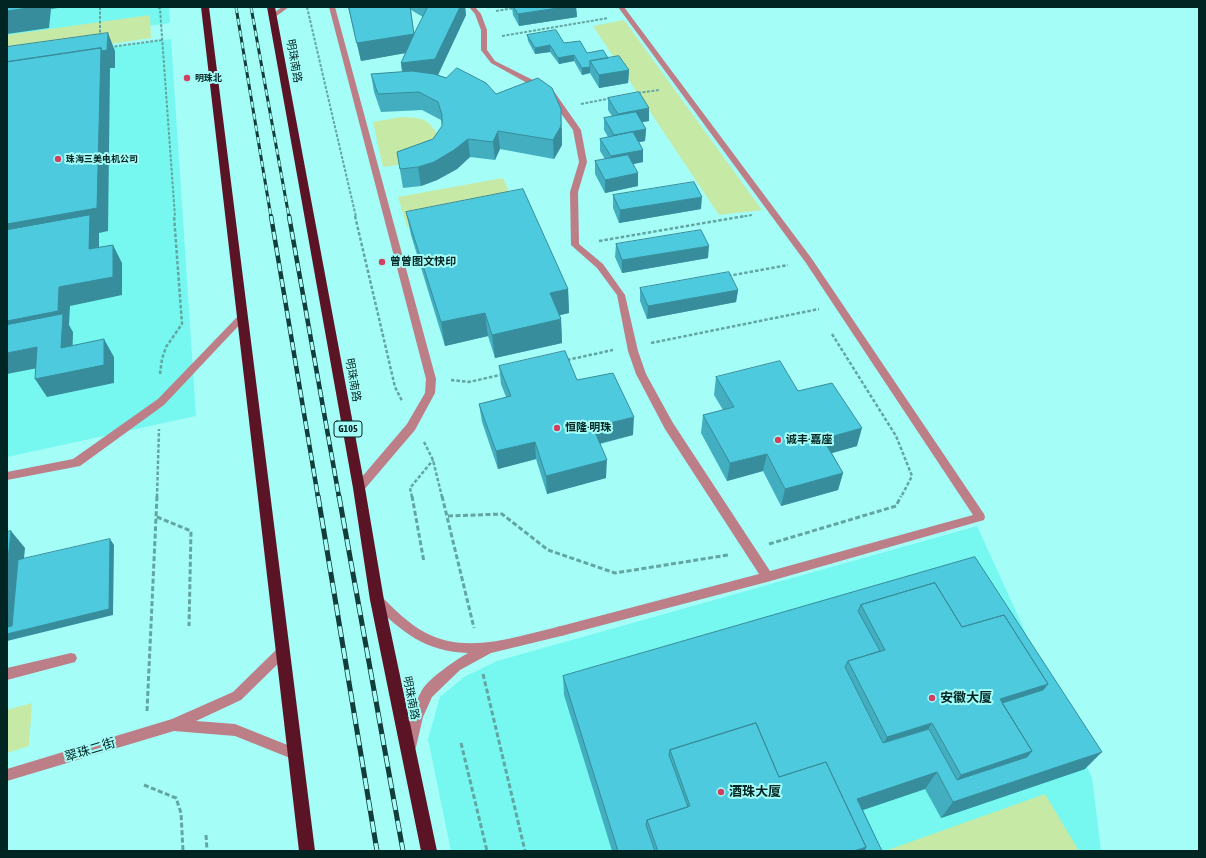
<!DOCTYPE html>
<meta charset="utf-8">
<style>
body{margin:0}
#map{position:relative;width:1206px;height:858px;overflow:hidden;background:#a5fdf7;font-family:"Asap Condensed",sans-serif}
canvas{display:block}
.frame{position:absolute;inset:0;border:8px solid #002523;pointer-events:none}
</style>
<div id="map">
<canvas width="1206" height="858"></canvas>
<div class="frame"></div>
</div>
<script>
const context = document.querySelector('canvas').getContext('2d');
context.lineJoin = 'round';
function paint(path, color) { context.fillStyle = color; context.fill(path, 'evenodd'); }
function strokePath(path, color, width, dash) { context.strokeStyle = color; context.lineWidth = width; context.lineCap = dash ? 'butt' : 'round'; context.setLineDash(dash || []); context.stroke(path); }
function drawText(font, color, halo, rows, align = 'center') {
  context.font = font + ' "Asap Condensed","Noto Sans SC",sans-serif'; context.lineWidth = 4; context.setLineDash([]); context.textBaseline = 'middle'; context.strokeStyle = halo; context.fillStyle = color; for (const [text, x, y, turn = 0] of rows) {
    context.save(); context.translate(x, y); context.rotate((+turn || 0) * Math.PI / 180); context.textAlign = isNaN(turn) ? turn : align; if (halo) context.strokeText(text, 0, 0); context.fillText(text, 0, 0); context.restore();
  }
}
const built = new Path2D(`
 M7 7H169L170 23 7 45Z
 M171 39 196 416 7 457V63Z
 M977 526 1092 778 1101 851H451L428 739 440 697 464 677 497 661Z`);
const green = new Path2D(`
 M150 15 151 38 7 59V35Z
 M624 20 762 210 719 215 593 26Z
 M401 117C421 118 427 117 438 135L411 163 383 167 373 122Z
 M503 178 515 206 407 227 398 197Z
 M32 703 29 746 7 753V710Z
 M1045 794 1079 851H885Z`);
const pathFar2 = new Path2D(`
 M100 7V36
 M158 7 160 9 175 217
 M307 7 356 217
 M496 11 521 7
 M502 36 608 18
 M110 47 162 40
 M638 93 659 90
 M581 104 612 98
 M740 217 752 215`);
const pathFar1 = new Path2D(`
 M355 216 395 387 402 401
 M599 241 745 216
 M728 276 788 265
 M832 334 896 436 912 476 901 497
 M651 343 819 309
 M567 360 613 350
 M160 374 162 359 166 347 182 324 174 216
 M451 380 469 382 504 374
 M424 442 433 460 442 497
 M157 497 159 429
 M412 497 410 488 433 460`);
const path = new Path2D(`
 M412 496 424 562
 M442 496 474 628
 M448 516 502 514 548 550 615 573 728 555
 M157 517 191 531 189 626
 M769 544 896 506 901 496
 M483 674 525 851
 M147 711 157 496
 M461 743 487 851
 M144 785 176 798 181 813 183 851
 M206 835 207 851`);
const lane = new Path2D(`
 M282 7H289L275 17H271V15Z
 M329 7H335L436 379 431 383 426 379Z
 M469 7H475L481 14 487 30V50L495 61 553 90 581 130 587 162 578 192 579 244 603 264 625 295 638 351 646 374 673 423 770 571 973 515 806 263 618 7H624L812 259 984 514 985 517 984 520 767 582 561 636 557 635 555 631 557 627 561 626 759 574 665 429 636 374 628 351 617 295 597 268 571 245 570 192 579 162 573 130 547 94 491 63 481 50V30L475 14Z
 M242 314 247 317 245 319 164 405 80 466 7 480V472L73 459 158 399 239 315Z
 M71 653 75 654 77 658 75 662 7 680V668Z`);
const street = new Path2D(`
 M431 375 436 379 435 393 415 430 363 491H355L354 488 355 485 407 424 425 393 426 379Z
 M377 595 381 596C395 610 409 624 426 633 468 655 518 636 561 626L565 627 567 631 565 635 561 636 491 653 460 670 432 697 423 717 416 747 414 751 410 753 406 751 404 747C408 728 412 708 422 690 429 678 456 660 468 653 426 652 402 632 373 604L371 600 373 596Z
 M283 646 287 647 289 651 287 655 241 700 196 721 235 724 300 750 301 754 300 758 295 760 235 736 174 731 7 781V769L172 719 233 692 279 647Z`);
const highway = new Path2D(`
 M201 7H209L315 851H299Z
 M267 7H275L365 488 384 600 437 851H421L370 600 353 488Z`);
const railFar2 = new Path2D(`
 M236 7 271 217
 M251 7 289 217`);
const railFar1 = new Path2D(`
 M271 216 318 497
 M289 216 339 497`);
const rail = new Path2D(`
 M318 496 377 851
 M339 496 403 851`);
const wall = new Path2D(`
 M348 7H465L466 15 438 75 496 94 562 128V145L554 159 500 149 495 160 470 157 457 169 437 180 421 186 403 188 397 152 433 139 442 126V125L441 120 422 110 381 112 374 92 371 74 402 72 401 63 405 53 361 61ZM411 10 423 17 414 34Z
 M512 7H576L577 17 519 26 513 15Z
 M527 35 564 43 587 53 608 58 629 70 628 83 599 88 590 73 582 75 574 61 559 64 550 52 535 54 528 41Z
 M608 98 649 121 642 122 646 129 645 141 639 142 643 150V162L633 164 638 173V186L605 193 595 174V161L605 159 600 151V139L608 137 604 130V118L612 116 608 110Z
 M613 195 701 209 619 223 613 208Z
 M406 212 568 289 569 313 560 315 561 319 562 343 495 358 488 336 445 346 411 235Z
 M616 244 708 258 622 273 615 257Z
 M640 288 738 290 736 302 647 319 640 301Z
 M499 366 577 380 633 435 600 444 606 478 547 494 536 459 498 469 482 422 479 404 506 397 501 384Z
 M716 377 798 391 857 446 832 453 843 473 838 490 781 506 763 471 727 481 701 433 703 415 723 410 714 395Z
 M975 557 1085 769 941 818 925 789 863 810 882 851H612L564 695 563 676Z`);
const shadedWall = new Path2D(`
 M34 7H65L51 9 49 28 7 34V11Z
 M460 7H465L466 15 437 77 404 81 401 63Z
 M564 7H576L577 17 519 26 518 14Z
 M108 33 115 51V68H110V70L108 231 99 233V267L7 250V224L101 48Z
 M414 34 417 51 361 61 357 43Z
 M550 45V52L535 54V48Z
 M574 55V61L559 64 558 58Z
 M590 67V73L582 75V68Z
 M629 70 628 83 599 88V75Z
 M649 108V121L618 126V114Z
 M561 109 562 145 554 159 553 140Z
 M646 129 645 141 613 147 614 135Z
 M498 131 500 149 495 160 493 142Z
 M468 139 470 157 457 169 437 180 421 186 418 167Z
 M643 150V162L610 169 611 156Z
 M638 173V186L605 193V180Z
 M702 197 701 209 619 223 620 210Z
 M113 245 122 263V295L70 306 69 325 73 332 72 366 61 348 7 342V321L59 287Z
 M709 246 708 258 622 273V260Z
 M568 289 569 313 552 317 550 293Z
 M738 290 736 302 647 319 648 306Z
 M485 313 488 336 445 346 441 322Z
 M561 319 562 343 495 358 492 335Z
 M104 339 114 357V383L47 397 35 379Z
 M37 347 48 366 7 374V353Z
 M634 417 633 435 593 445V427Z
 M862 428 857 446 818 457 823 439Z
 M535 442 536 459 498 469 496 451Z
 M767 454 763 471 727 481 730 463Z
 M607 460 606 478 547 494 546 476Z
 M843 473 838 490 781 506 785 489Z
 M11 531 25 548 17 632 110 539 114 545 113 615 7 641V569Z
 M1048 684 1029 709 1003 717 1000 699Z
 M932 723 917 747 874 761 887 737Z
 M1032 751 1012 775 948 792 961 775Z
 M1102 752 1085 769 941 818 953 802Z
 M937 772 925 789 848 815 857 799Z
 M866 847 864 851H854Z`);
const building = new Path2D(`
 M7 7H34L7 11Z
 M349 7H410L414 34 357 43Z
 M428 7H460L435 59 401 63 414 34Z
 M514 7H564L518 14Z
 M556 30 564 43 580 41 587 53 603 50 608 58 590 61V67L582 68 574 55 558 58 550 45 535 48 527 35Z
 M108 33 107 50 102 51 101 48 7 62V47Z
 M101 48 97 208 7 224V62Z
 M619 56 629 70 599 75 590 61Z
 M457 68 486 83 496 94 538 78 552 88 561 109V126L553 140 498 131 493 142 468 139 454 150 434 162 418 167 400 169 397 152 433 139 442 126V115L438 102 419 92 378 94 371 74 412 71 434 74 446 78Z
 M639 92 649 108 618 114 608 98Z
 M636 112 646 129 614 135 604 118Z
 M633 132 643 150 611 156 600 139Z
 M628 155 638 173 605 180 595 161Z
 M694 182 702 197 620 210 613 195Z
 M523 189 568 289 550 293 561 319 492 335 485 313 441 322 406 212Z
 M90 215 89 249 113 245V277L59 287 58 311 7 321V230Z
 M701 230 709 246 622 260 616 244Z
 M729 272 738 290 648 306 640 288Z
 M63 314 61 348 104 339V365L35 379 37 347 7 353V325Z
 M565 351 577 380 613 373 634 417 593 427 607 460 546 476 535 442 496 451 479 404 511 396 499 366Z
 M780 361 798 391 832 383 862 428 823 439 843 473 785 489 767 454 730 463 703 415 734 407 716 377Z
 M11 531 7 569V532Z
 M110 539 109 609 7 634V627L12 626 18 560Z
 M975 557 1102 752 953 802 937 772 857 799 882 851H864L866 847 826 762 779 777 756 723 670 750 669 755 688 807 647 820 646 825 655 851H618L563 676ZM935 583 962 627 1004 615 1048 684 1043 690 1002 703 1032 751 1027 757 957 780 929 729 883 743 845 667 848 661 880 651 858 611 861 605Z
 M935 583 962 627 1004 615 1048 684 1000 699 1032 751 961 775 932 723 887 737 848 661 885 650 861 605Z
 M756 723 779 777 826 762 866 847 854 851H658L647 820 690 806 670 750Z`);
const markers = [
 [187,78,4,"#cf4063"],
 [58,159,4,"#cf4063"],
 [382,262,4,"#cf4063"],
 [557,428,4,"#cf4063"],
 [778,440,4,"#cf4063"],
 [932,698,4,"#cf4063"],
 [721,792,4,"#cf4063"]
];
const farPoinames = [
 ["明珠北",195,78],
 ["珠海三美电机公司",66,159]
];
const shields = [
 [348,429,28]
];
const shieldNames = [
 ["G105",348,429]
];
const streetNames = [
 ["明珠南路",294,61,80],
 ["明珠南路",353,380,80],
 ["明珠南路",411,698,79]
];
const poiNames = [
 ["曾曾图文快印",390,262],
 ["恒隆·明珠",565,428],
 ["诚丰·嘉座",786,440]
];
const nearPoinames = [
 ["安徽大厦",940,698],
 ["酒珠大厦",729,792]
];
const nearStreetnames = [
 ["翠珠二街",90,750,-17]
];
paint(built, '#76f8f0');
paint(green, '#c6e9a5');
strokePath(pathFar2, '#62a6a2', 2, [3, 1.5]);
strokePath(pathFar1, '#62a6a2', 2.5, [3.5, 2]);
strokePath(path, '#62a6a2', 3, [5, 2.5]);
paint(lane, '#bc7e87');
paint(street, '#bc7e87');
paint(highway, '#5b1426');
strokePath(railFar2, '#123d3a', 3);
strokePath(railFar1, '#123d3a', 4.5);
strokePath(rail, '#123d3a', 5);
strokePath(railFar2, '#a5fdf7', 2, [6]);
strokePath(railFar1, '#a5fdf7', 3, [8]);
strokePath(rail, '#a5fdf7', 3.5, [11]);
paint(wall, '#43aebf');
paint(shadedWall, '#378d9b');
paint(building, '#4ecade');
strokePath(building, '#378d9b', 1);
for (const [x, y, r, color] of markers) { const dot = new Path2D(); dot.arc(x, y, r, 0, 2 * Math.PI); context.fillStyle = color; context.fill(dot); strokePath(dot, '#a5fdf7', 1.5); }
drawText('bold 9px', '#002523', '#a5fdf7', farPoinames, 'left');
for (const [x, y, w] of shields) { const box = new Path2D(); box.roundRect(x - w / 2, y - 8, w, 16, 3); context.fillStyle = '#a5fdf7'; context.fill(box); strokePath(box, '#002523', 1); }
drawText('bold 10px', '#002523', null, shieldNames);
drawText('11px', '#002523', '#a5fdf7', streetNames);
drawText('bold 11px', '#002523', '#a5fdf7', poiNames, 'left');
drawText('bold 13px', '#002523', '#a5fdf7', nearPoinames, 'left');
drawText('13px', '#002523', '#a5fdf7', nearStreetnames);
</script>
